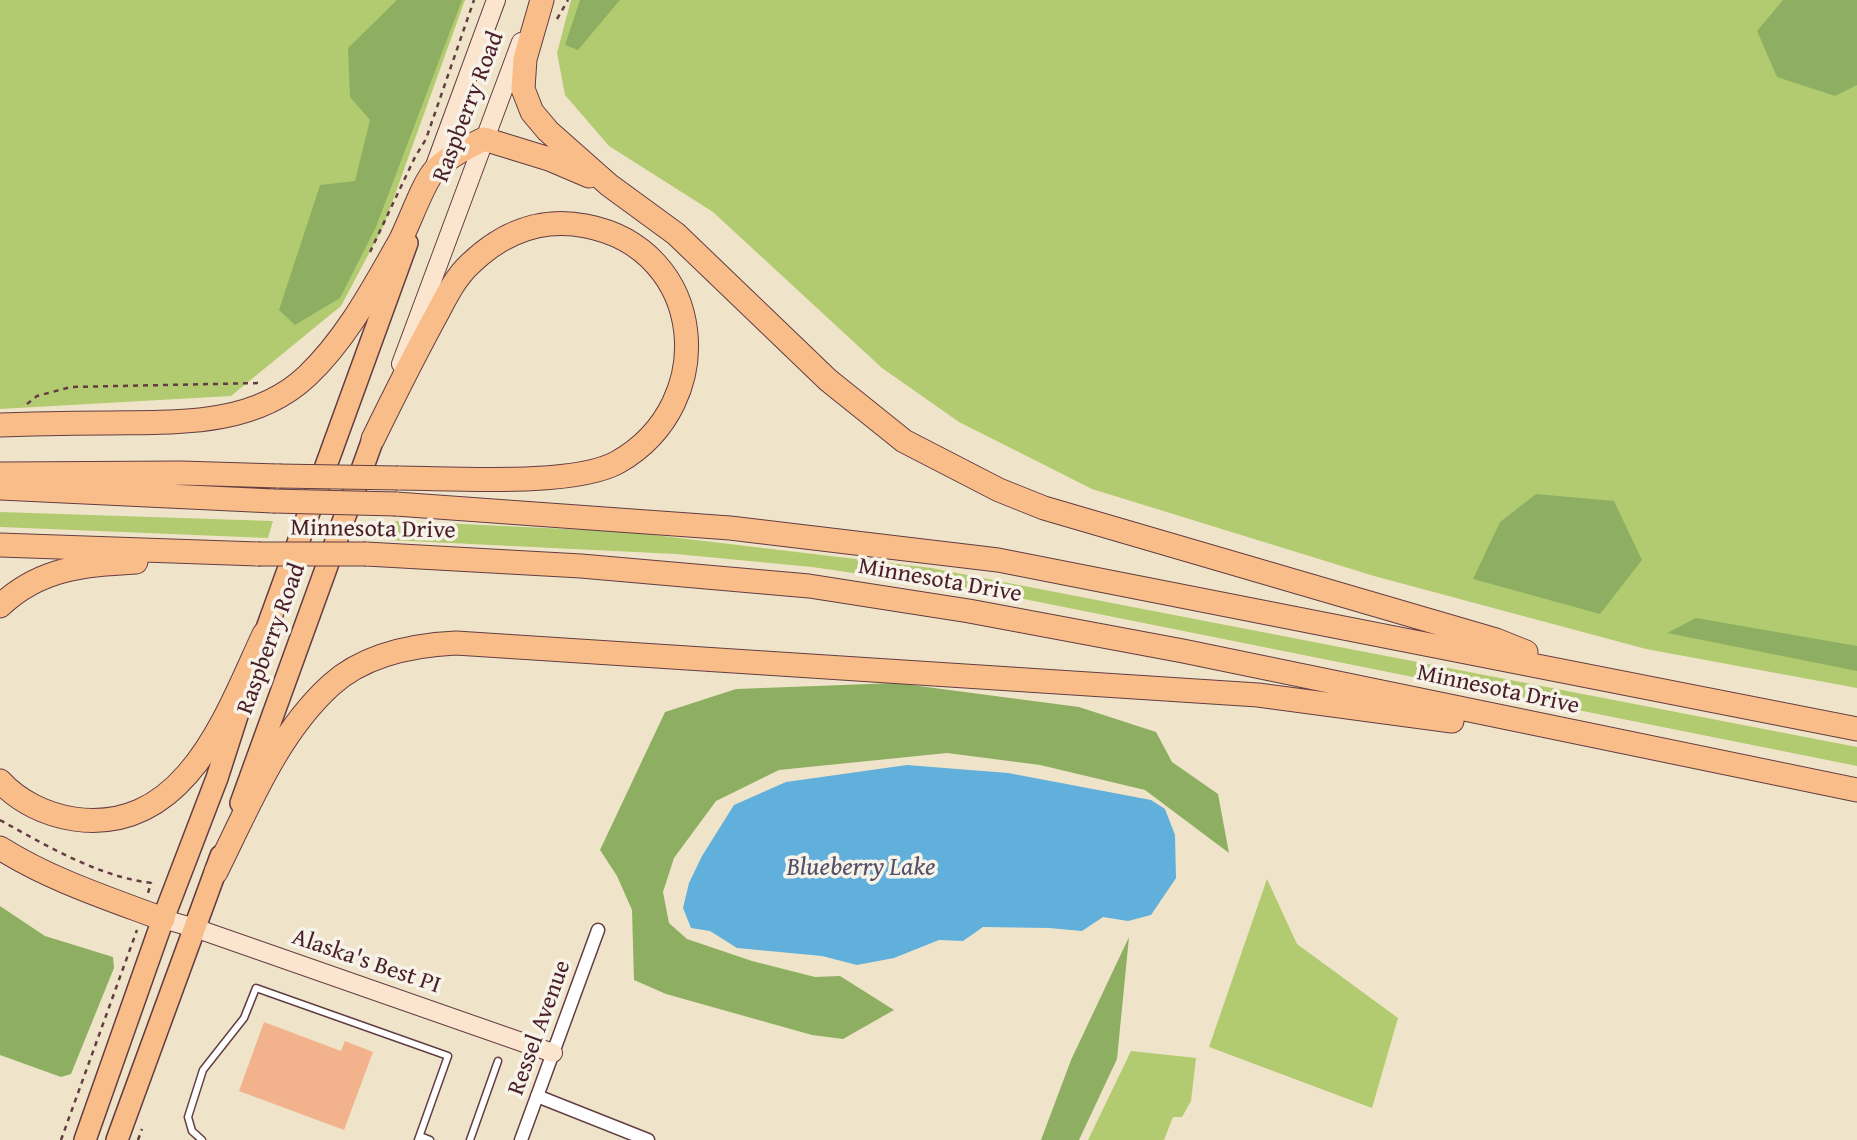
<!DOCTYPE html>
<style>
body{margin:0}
canvas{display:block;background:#efe4c9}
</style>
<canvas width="1857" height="1140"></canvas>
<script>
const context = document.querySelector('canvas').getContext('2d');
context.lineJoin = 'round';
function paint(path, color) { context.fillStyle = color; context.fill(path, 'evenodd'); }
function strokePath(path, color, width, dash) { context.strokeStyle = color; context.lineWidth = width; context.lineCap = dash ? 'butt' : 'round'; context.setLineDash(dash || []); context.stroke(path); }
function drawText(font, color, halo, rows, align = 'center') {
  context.font = font + ' "Gentium Book Plus",serif'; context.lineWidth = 7; context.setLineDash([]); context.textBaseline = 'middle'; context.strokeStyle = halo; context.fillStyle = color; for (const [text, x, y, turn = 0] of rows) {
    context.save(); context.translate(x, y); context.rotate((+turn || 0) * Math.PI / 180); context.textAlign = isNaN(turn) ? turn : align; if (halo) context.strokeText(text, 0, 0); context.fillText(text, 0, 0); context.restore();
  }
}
const green = new Path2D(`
 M0 0H465L384 225 341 306 231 396 0 409Z
 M571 0H1857V688L1646 649 1374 576 1092 489 959 422 882 368 713 212 609 146 565 95 557 53Z
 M0 512 273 521 268 538 0 527Z
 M400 521 629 532 931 568 1857 747V766L999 594 812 567 676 554 389 540 372 525Z
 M1267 879 1297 944 1398 1018 1372 1108 1209 1047Z
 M1131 1051 1196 1058 1191 1101 1182 1117H1173L1164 1140H1088Z`);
const forest = new Path2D(`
 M397 0H462L376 227 340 298 295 325 279 310 320 185 355 181 370 120 350 97 348 48Z
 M580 0H620L578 50 565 45Z
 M1783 0H1857V85L1835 96 1777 77 1757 31Z
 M1536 494 1614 501 1642 560 1600 614 1473 579 1500 522Z
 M1696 618 1857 646V671L1667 633Z
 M896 683 1079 707 1156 732 1172 762 1218 794 1229 853 1145 790 1040 765 947 753 779 770 716 801 674 858 663 892 669 923 687 939 752 961 815 977 840 976 894 1010 843 1039 812 1035 666 994 634 980 632 910 617 876 600 850 665 712 736 689Z
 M0 906 45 936 113 957 114 968 71 1074 61 1077 0 1055Z
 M1129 937 1117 1059 1079 1140H1041L1071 1060Z`);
const water = new Path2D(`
 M907 765 1008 773 1151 800 1165 809 1175 835 1176 878 1151 915 1128 921 1103 917 1082 931 1049 928 983 927 963 941 939 940 894 958 857 965 822 956 737 948 710 931 691 928 683 908 689 883 702 856 734 805 786 782Z`);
const building = new Path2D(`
 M264 1022 341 1051 345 1041 373 1052 344 1130 239 1091Z`);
const path = new Path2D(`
 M557 19 568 0
 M370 252 415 157 426 139 474 0
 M27 404 37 396 71 387 260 383
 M0 820C47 846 97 876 151 883L148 893
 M61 1140 137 930
 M138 1140 142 1129`);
const lane = new Path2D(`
 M420 1136 430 1140
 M202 1140 192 1131 188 1117 203 1070 244 1018 256 988 448 1056 418 1140
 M470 1140 498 1061`);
const street = new Path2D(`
 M537 1096 648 1140
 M521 1140 598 930`);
const secondary = new Path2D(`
 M433 171 496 0
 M401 364 521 42
 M163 919 195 928 553 1053`);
const primary = new Path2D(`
 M259 650 407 243
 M241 803 373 439
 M85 1140 163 919 217 778 244 694
 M117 1140 221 856`);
const highway = new Path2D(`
 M542 0 525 59 523 89 532 112 548 131 609 185 676 234 828 380 904 441 999 490 1044 508 1496 640 1526 652
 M0 425C35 424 71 423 106 423 175 422 253 427 307 376 347 338 373 288 400 241 409 224 424 181 435 170 449 156 467 147 484 139L549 159 589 176
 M373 439C394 396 415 354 438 312 447 295 456 277 470 264 502 233 541 217 586 226 706 249 721 403 618 462 574 487 451 478 398 478
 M0 474 181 473 279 476
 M0 488 273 501
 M396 504 730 528 998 560 1857 729
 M0 545 258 554
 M366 554 581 566 809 586 969 611 1183 651 1857 790
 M0 606C40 568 83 565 136 562
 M0 781C19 802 47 815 74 819 186 835 227 713 264 634
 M0 848C51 880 107 898 163 919
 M216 872C248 808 277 734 331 685 364 655 414 645 456 643L1258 695 1452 721`);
const highwayBridge = new Path2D(`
 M279 476 398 478
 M273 501 396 504
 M258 554H366`);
const streetNames = [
 ["Raspberry Road",469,107,-69],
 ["Minnesota Drive",373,530,1],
 ["Minnesota Drive",940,581,10],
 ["Raspberry Road",272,639,-70],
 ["Minnesota Drive",1498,690,12],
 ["Alaska's Best PI",366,962,19],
 ["Ressel Avenue",540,1028,-70]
];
const waterNames = [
 ["Blueberry Lake",861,868]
];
paint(green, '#b3cb70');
paint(forest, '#8eaf62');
paint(water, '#61afdb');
paint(building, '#f2b38c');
strokePath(lane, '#633d43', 9);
strokePath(street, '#633d43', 15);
strokePath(secondary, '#633d43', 20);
strokePath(primary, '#633d43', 24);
strokePath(highway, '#633d43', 25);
strokePath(path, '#633d43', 2.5, [5, 5]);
strokePath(lane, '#fff', 6);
strokePath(street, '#fff', 12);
strokePath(secondary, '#fce5cf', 18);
strokePath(primary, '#f8bd88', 21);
strokePath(highway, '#f8bd88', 23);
strokePath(highwayBridge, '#633d43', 25, []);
strokePath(highwayBridge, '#f8bd88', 23);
drawText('24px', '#4a1f2b', '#f7f3e8', streetNames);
drawText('italic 26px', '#525169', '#f7f3e8', waterNames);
</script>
